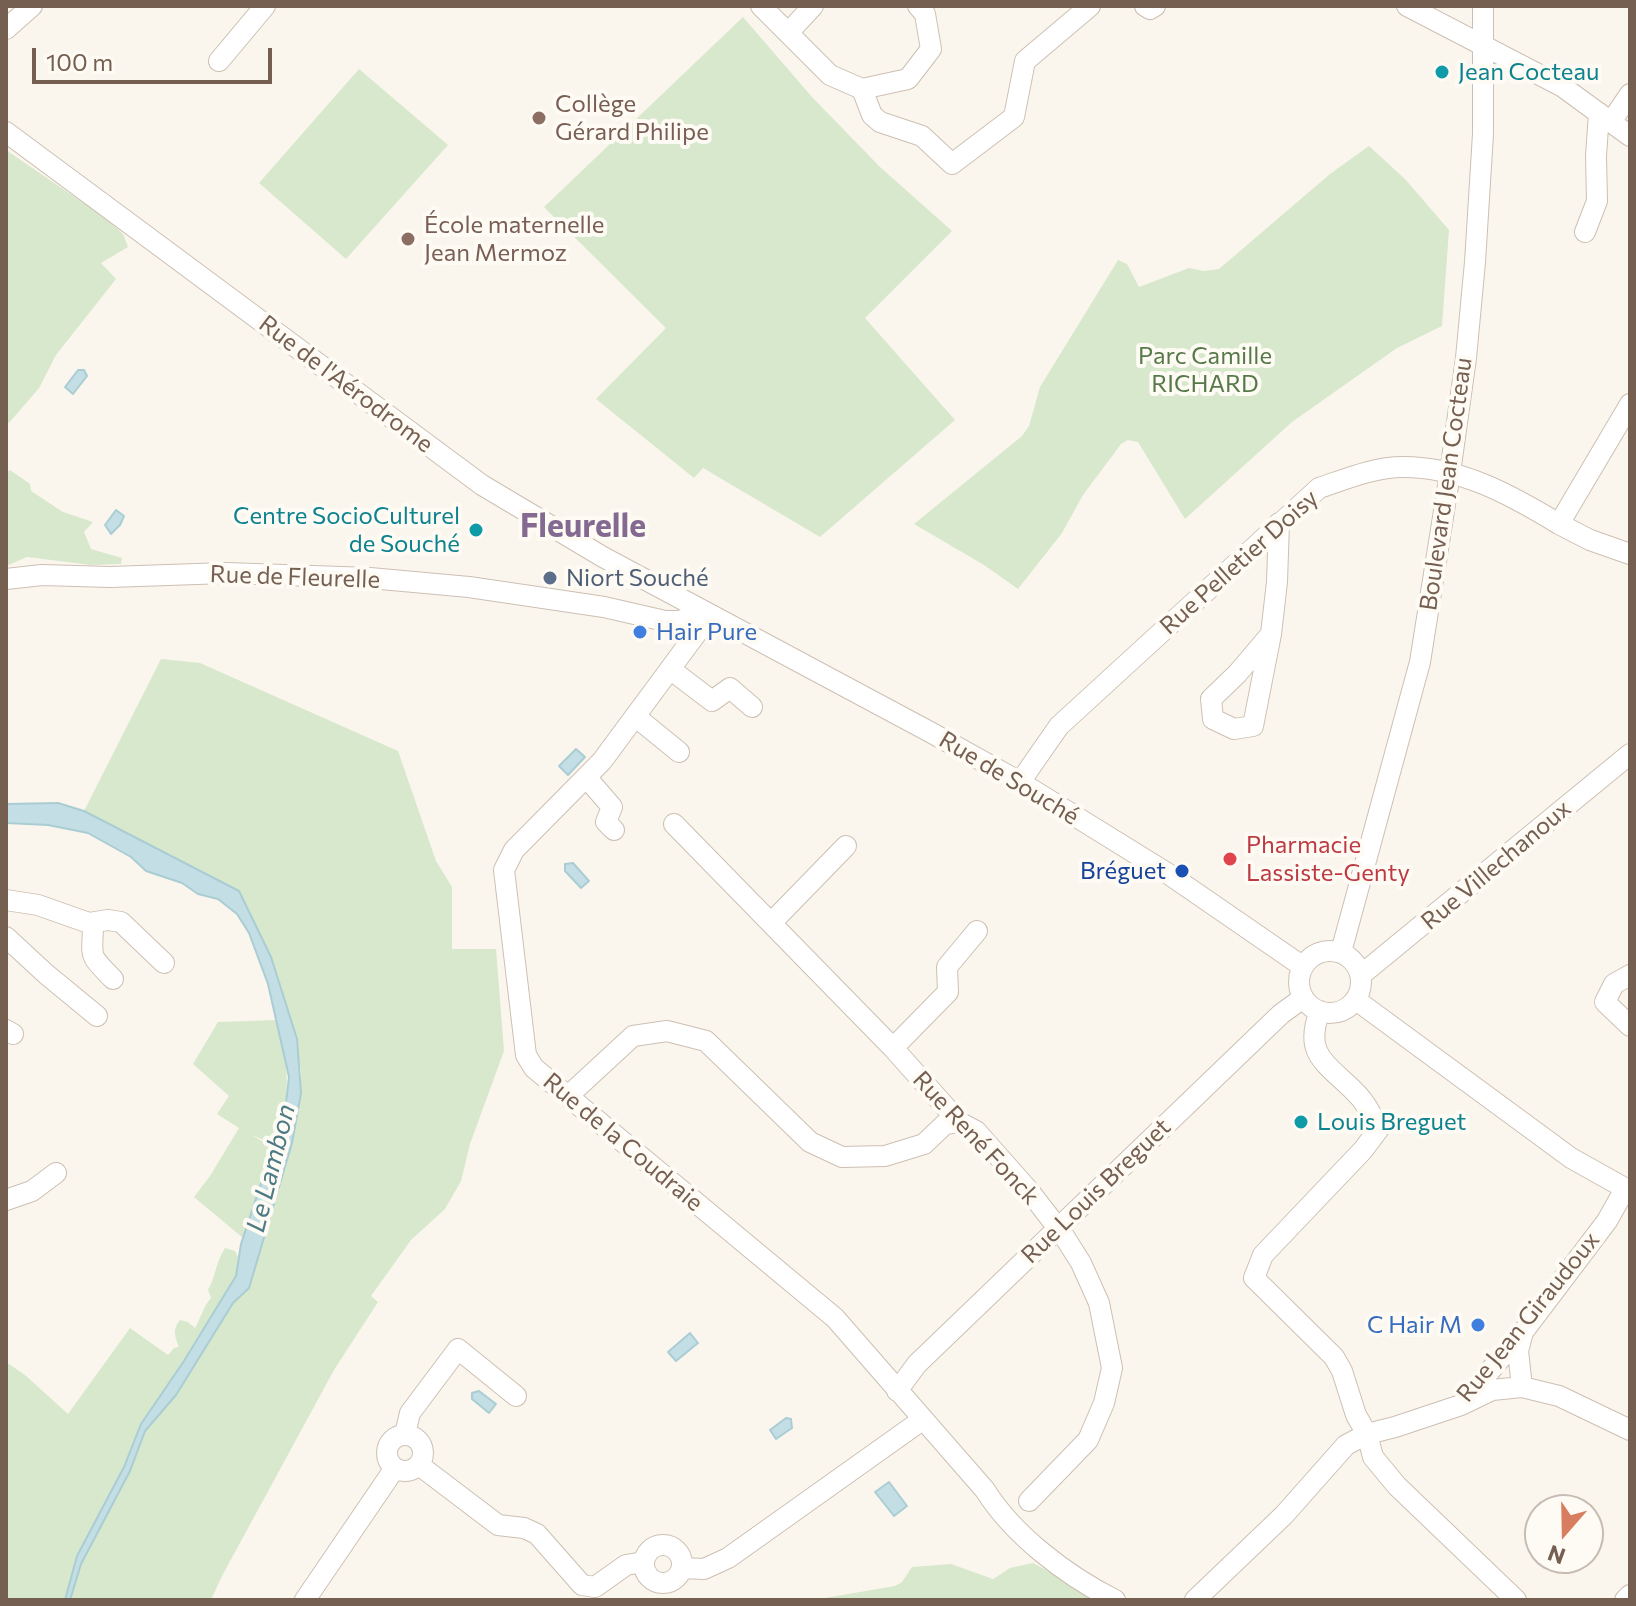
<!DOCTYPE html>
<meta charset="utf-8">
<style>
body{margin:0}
#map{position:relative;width:1636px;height:1606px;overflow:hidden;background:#fbf6ed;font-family:Commissioner,sans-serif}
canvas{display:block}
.frame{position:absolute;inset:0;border:8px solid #755f51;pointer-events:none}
.north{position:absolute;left:1524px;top:1494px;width:80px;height:80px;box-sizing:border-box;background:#fefaf4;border:2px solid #c7bcb3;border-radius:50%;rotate:200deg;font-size:22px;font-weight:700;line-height:32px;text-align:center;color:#755f51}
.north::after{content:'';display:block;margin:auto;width:28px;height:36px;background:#d87d60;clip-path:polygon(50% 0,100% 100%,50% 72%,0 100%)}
.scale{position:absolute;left:32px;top:48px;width:240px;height:36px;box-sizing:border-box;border:4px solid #755f51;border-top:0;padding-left:10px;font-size:24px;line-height:28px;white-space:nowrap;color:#755f51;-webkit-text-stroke:6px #fefaf4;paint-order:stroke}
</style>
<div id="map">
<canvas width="1636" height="1606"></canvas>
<div class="frame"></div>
<div class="north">N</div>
<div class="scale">100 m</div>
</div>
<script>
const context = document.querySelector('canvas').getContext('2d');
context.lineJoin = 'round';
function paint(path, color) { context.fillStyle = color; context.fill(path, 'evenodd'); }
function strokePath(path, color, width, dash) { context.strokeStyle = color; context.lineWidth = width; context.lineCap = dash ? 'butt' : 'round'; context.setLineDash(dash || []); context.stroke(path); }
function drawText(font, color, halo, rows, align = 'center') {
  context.font = font + ' Commissioner,sans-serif'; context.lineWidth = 8; context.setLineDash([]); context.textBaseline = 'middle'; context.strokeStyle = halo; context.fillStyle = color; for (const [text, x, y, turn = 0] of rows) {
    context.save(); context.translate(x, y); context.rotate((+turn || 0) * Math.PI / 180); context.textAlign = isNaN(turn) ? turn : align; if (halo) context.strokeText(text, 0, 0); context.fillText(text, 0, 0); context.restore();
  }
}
const green = new Path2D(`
 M743 17 812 97 880 167 952 231 865 318 955 420 820 537 703 468 694 478 596 399 666 328 544 207Z
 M359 69 448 145 346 259 259 183Z
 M1369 146 1405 179 1449 230 1442 326 1397 348 1292 422 1185 519 1138 442 1128 440 1121 444 1083 495 1062 533 1018 589 984 565 914 524 1022 436 1029 426 1040 387 1118 260 1127 264 1139 287 1189 268 1204 271 1219 269 1330 174Z
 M6 150 104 217 123 234 128 247 101 263 116 279 56 355 39 388 9 423 6 421Z
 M10 470 30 484 31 491 63 512 93 522 84 532 91 549 122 558 121 564 91 565 27 557 6 566V473Z
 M161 659 200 663 398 751 436 861 452 887V949H496L504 1051 470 1144 461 1181 445 1209 411 1240 371 1296 378 1302 334 1370 222 1576 211 1600H70L81 1564 130 1471 145 1431 176 1395 233 1303 249 1288 292 1143 301 1093V1070L271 957 239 891 84 811Z
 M277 1020C290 1074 291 1091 275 1145L252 1135 273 1148 243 1238 194 1197 210 1176 239 1128 217 1114 229 1096 193 1064 218 1022Z
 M225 1248 235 1251 238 1257 236 1276 184 1361 141 1424 124 1467 77 1556 65 1600H6V1362L25 1375 68 1414 130 1328 168 1355 174 1348 179 1347C175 1336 172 1330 180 1320L188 1322 195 1328C201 1318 203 1307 211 1298L208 1290C216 1276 215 1264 225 1248Z
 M1033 1563 1102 1600H813L895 1586 902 1582 912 1567 951 1564 993 1579 1010 1568Z`);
const water = new Path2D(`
 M78 370H84L87 376 73 394 65 387Z
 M116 510 124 516 120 525 111 534 105 525Z
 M576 749 585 757 568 775 559 766Z
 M58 803 84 811 239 891 271 957 297 1039 301 1093 292 1143 249 1288 233 1303 176 1395 145 1431 130 1471 81 1564 70 1600H65L77 1556 124 1467 141 1424 184 1361 236 1276 241 1244 285 1111 289 1077 268 984 249 933 237 914 218 899 198 894 182 883 146 871 131 857 88 833 48 825 6 823V804Z
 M573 863 589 881 581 888 565 871V864Z
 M690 1333 698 1343 676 1361 668 1352Z
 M479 1391 496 1404 489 1413 472 1399V1393Z
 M786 1418 791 1419 792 1428 776 1439 770 1430Z
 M889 1482 907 1506 894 1516 875 1492Z`);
const minor = new Path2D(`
 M761 6 830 75 862 89
 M1145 6 1150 9 1155 6
 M1407 6 1563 87 1630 136
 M6 29 32 6
 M788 33 813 6
 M219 61 265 6
 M862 89 872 115 880 122 922 136 952 164 1014 117 1025 61 1090 6
 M862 89 908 79 931 49 925 14 918 6
 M1611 122 1630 94
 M6 132 482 485 603 557 930 732 1020 782 1167 873 1302 966
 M1585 232 1597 201 1596 156 1599 113
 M1559 524 1590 540 1630 554
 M6 579 42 575 110 577 226 573 370 578 469 587 604 607 665 621H680L702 611
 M710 615 602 761 514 850 504 870 526 1055 534 1068 835 1318 985 1490C1013 1535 1067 1576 1115 1600
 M1271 634 1237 674 1211 699 1213 719 1234 729 1253 726 1271 634 1277 582 1279 523
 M670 669 712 701 730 688 752 707
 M636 717 679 752
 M586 777 612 807 606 822 614 830
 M1020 782 1059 726 1319 488C1346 479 1374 467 1403 467 1461 467 1511 495 1559 524L1630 404
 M674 824 893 1048 959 1122 976 1131 1030 1192 1064 1236 1081 1263 1099 1303 1112 1368 1104 1403 1088 1440 1029 1501
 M6 900 38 905 89 923 108 920 121 922 164 963
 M772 922 846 846
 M93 923C93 958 86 952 113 979
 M6 937 46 974 97 1016
 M1299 982a31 31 0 1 1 62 0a31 31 0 1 1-62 0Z
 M1341 952 1420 662 1450 473 1466 358 1475 262 1483 134V6
 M1361 975 1630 754
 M1630 975 1614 984 1605 1002 1630 1026
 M1356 1000 1571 1158 1630 1191
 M1320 1011C1303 1054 1326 1063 1354 1091 1366 1102 1372 1115 1378 1130L1363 1150 1263 1255 1254 1278 1334 1357 1342 1371 1356 1415 1367 1434 1373 1457 1397 1486 1516 1600
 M6 1030 13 1034
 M893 1048 948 992 947 967 977 931
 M568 1096 633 1036 667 1031 706 1041 810 1142 842 1157 885 1156 924 1144 945 1124 959 1122
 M6 1200 32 1191 56 1173
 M1522 1387 1559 1396 1630 1430
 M897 1391 917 1364 1281 1014 1303 998
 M1466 1399 1523 1332 1607 1221 1625 1189
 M405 1434 410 1413 458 1349 516 1396
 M387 1453a18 18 0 1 1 36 0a18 18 0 1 1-36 0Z
 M419 1465 498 1525 524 1528 537 1534 582 1585 595 1587 626 1565 644 1562
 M644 1564a19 19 0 1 1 38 0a19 19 0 1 1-38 0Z
 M682 1568 704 1569 728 1558 922 1420
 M305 1600 395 1468
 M1195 1600 1284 1515 1346 1445 1367 1434 1395 1427 1461 1405 1492 1390 1522 1387 1518 1351 1523 1332
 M1625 1600 1630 1595`);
const markers = [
 [1442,72,8,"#0f9aa8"],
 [539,118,8,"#8d6e63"],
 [408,239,8,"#8d6e63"],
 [476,530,8,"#0f9aa8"],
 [550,578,8,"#5c6f8a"],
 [640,632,8,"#3f7fe0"],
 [1230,859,8,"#e0444e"],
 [1182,871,8,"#1a4fb4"],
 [1301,1122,8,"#0f9aa8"],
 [1478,1325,8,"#3f7fe0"]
];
const cultureNames = [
 ["Jean Cocteau",1458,72],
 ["Centre SocioCulturel",460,516,"right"],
 ["de Souché",460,544,"right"],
 ["Louis Breguet",1317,1122]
];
const educationNames = [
 ["Collège",555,104],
 ["Gérard Philipe",555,132],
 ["École maternelle",424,225],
 ["Jean Mermoz",424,253]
];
const parkNames = [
 ["Parc Camille",1205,356],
 ["RICHARD",1205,384]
];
const streetNames = [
 ["Rue de l'Aérodrome",346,384,37],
 ["Boulevard Jean Cocteau",1446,484,-82],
 ["Rue Pelletier Doisy",1239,562,-42],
 ["Rue de Fleurelle",295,577,2],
 ["Rue de Souché",1009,778,31],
 ["Rue Villechanoux",1496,865,-40],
 ["Rue René Fonck",976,1138,47],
 ["Rue de la Coudraie",623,1142,40],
 ["Rue Louis Breguet",1096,1191,-44],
 ["Rue Jean Giraudoux",1528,1317,-51]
];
const serviceNames = [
 ["Niort Souché",566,578]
];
const shopNames = [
 ["Hair Pure",656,632],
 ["C Hair M",1462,1325,"right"]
];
const healthNames = [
 ["Pharmacie",1246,845],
 ["Lassiste-Genty",1246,873]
];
const transitNames = [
 ["Bréguet",1166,871]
];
const waterNames = [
 ["Le Lambon",271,1168,-76]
];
const districtNames = [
 ["Fleurelle",583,526]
];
paint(green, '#d7e8cc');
paint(water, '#c3dee4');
strokePath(water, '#aacdd4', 2);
strokePath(minor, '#cdbfb3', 22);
strokePath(minor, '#fff', 20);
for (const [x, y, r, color] of markers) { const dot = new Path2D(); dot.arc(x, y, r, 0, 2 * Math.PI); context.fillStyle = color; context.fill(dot); strokePath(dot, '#fefaf4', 3); }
drawText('24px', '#0d838f', '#fefaf4', cultureNames, 'left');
drawText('24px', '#785e54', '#fefaf4', educationNames, 'left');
drawText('24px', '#57794a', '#fefaf4', parkNames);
drawText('24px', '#755f51', '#fefaf4', streetNames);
drawText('24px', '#4e5e75', '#fefaf4', serviceNames, 'left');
drawText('24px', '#366cbe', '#fefaf4', shopNames, 'left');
drawText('24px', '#be3a42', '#fefaf4', healthNames, 'left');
drawText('24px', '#164399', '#fefaf4', transitNames, 'right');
drawText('italic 26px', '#4c7a85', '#fefaf4', waterNames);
drawText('bold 32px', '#846a90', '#fefaf4', districtNames);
</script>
